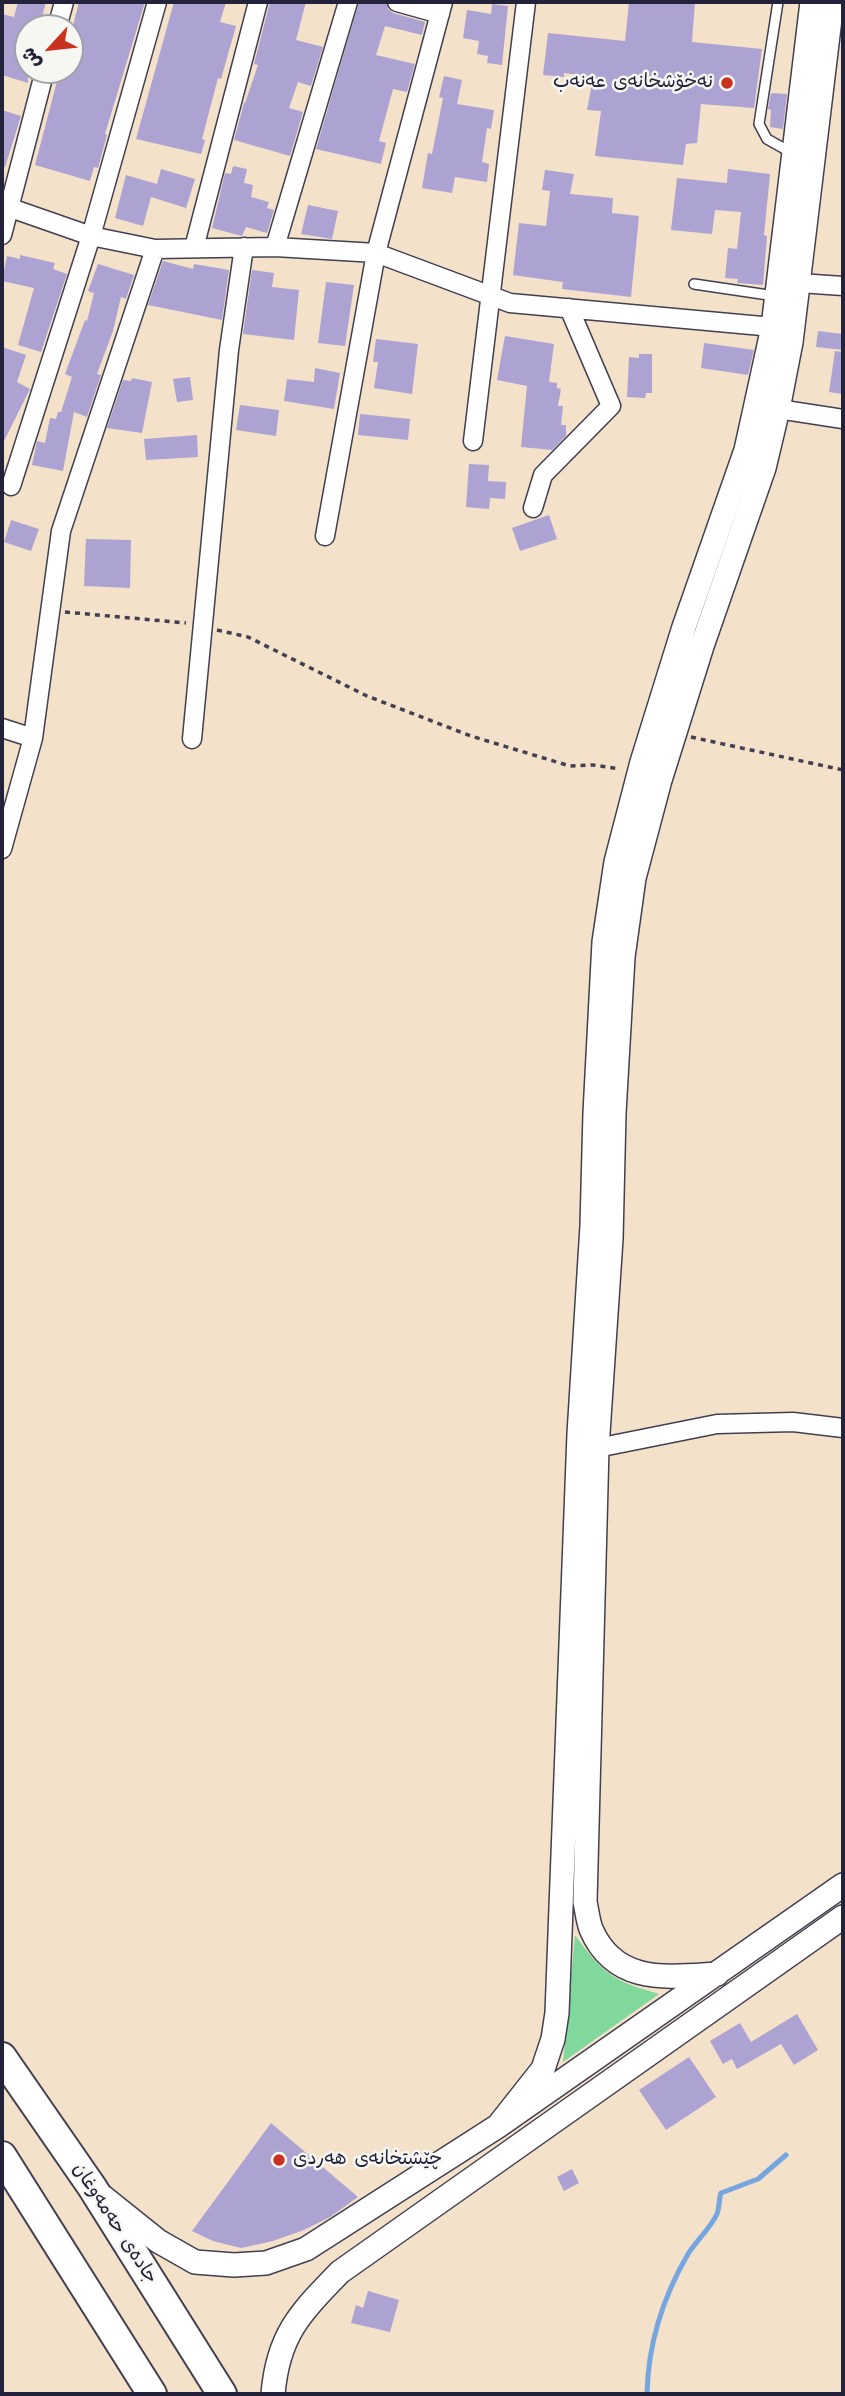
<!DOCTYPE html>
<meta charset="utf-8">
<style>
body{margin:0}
#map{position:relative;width:845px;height:2396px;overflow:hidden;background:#f4e1c9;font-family:"Architects Daughter","Playpen Sans Arabic",sans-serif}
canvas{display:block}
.frame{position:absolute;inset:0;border:4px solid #22223b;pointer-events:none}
.north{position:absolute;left:14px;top:14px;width:70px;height:70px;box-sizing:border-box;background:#f6f6f2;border:2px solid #a1a1a9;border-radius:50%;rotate:243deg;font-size:19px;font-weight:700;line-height:28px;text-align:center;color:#22223b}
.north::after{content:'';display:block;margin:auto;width:24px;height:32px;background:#c8321e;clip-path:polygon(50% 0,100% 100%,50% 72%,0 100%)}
</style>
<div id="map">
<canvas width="845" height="2396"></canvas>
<div class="frame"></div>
<div class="north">ش</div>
</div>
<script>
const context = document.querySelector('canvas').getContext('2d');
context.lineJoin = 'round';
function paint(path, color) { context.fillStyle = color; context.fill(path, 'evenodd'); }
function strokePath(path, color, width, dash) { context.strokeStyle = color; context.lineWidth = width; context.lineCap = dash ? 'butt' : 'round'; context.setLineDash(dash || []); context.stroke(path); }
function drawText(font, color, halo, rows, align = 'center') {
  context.font = font + ' "Architects Daughter","Playpen Sans Arabic",sans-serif'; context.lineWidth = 5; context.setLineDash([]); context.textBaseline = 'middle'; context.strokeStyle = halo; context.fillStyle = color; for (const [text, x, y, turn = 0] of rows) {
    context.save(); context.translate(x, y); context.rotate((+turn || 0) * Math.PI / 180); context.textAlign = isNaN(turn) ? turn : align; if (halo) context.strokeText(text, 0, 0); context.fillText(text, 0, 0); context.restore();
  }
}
const green = new Path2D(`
 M575 1935C603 1974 613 1981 659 1994L563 2062Z`);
const stream = new Path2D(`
 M647 2394C648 2345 663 2297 688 2254 696 2241 710 2229 717 2214 720 2207 718 2201 721 2193L758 2179 786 2155`);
const building = new Path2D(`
 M18 2H46L39 28H28V83L2 75V14L14 17Z
 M79 2H145L105 134 107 135 98 168 94 167 90 181 35 165 60 70H70V37Z
 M174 2H226L220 22 236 26 221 79 218 78 202 139 205 140 201 154 136 139Z
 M270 2H306L296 40 323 47 311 86 298 82 289 108 303 112 290 156 234 140 244 103H245L258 65 254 64Z
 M359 2H386L388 9 393 13 425 22 422 35 385 26 376 55 415 64 407 92 393 89 379 141 386 143 381 164 316 149Z
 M629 2H695L692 42 762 49 754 108 701 104 697 143 686 144 683 165 595 156 601 111 587 110 593 77 564 73V77L543 75 548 33 625 41Z
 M492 4 508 6 502 65 487 63 488 56 477 54 479 41 463 38 467 10 491 14Z
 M444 76 462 80 457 104 494 110 491 129 487 128 482 162 489 164 487 182 455 177 452 193 422 188 428 153 432 154 443 98 439 97Z
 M771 93 787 94 783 129 770 127 771 110 768 109Z
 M2 110 21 116 5 167H2Z
 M233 166 247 169 244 183 253 185 251 197 269 202 267 208 274 210 267 233 246 227 242 236 212 228 225 173 231 174Z
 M161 169 195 179 186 208 151 197 143 226 115 218 126 175 157 184Z
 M728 169 770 174 764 235 767 236 763 285 737 283 738 279 725 278 728 248 737 249 741 212 715 210 712 234 671 230 677 178 727 183Z
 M545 170 574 174 570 194 613 198 612 213 639 216 631 297 562 289 563 282 513 275 519 223 546 226 550 191 542 190Z
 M308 205 338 211 332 239 301 234Z
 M20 255 55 263 53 269 67 274 41 352 18 345 34 288 2 281 7 256 20 259Z
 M163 261 193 269 194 264 229 270 222 320 148 305Z
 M98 264 134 275 126 299 121 297 113 331 97 374 101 375 87 417 74 412 63 471 32 465 37 441 45 443 50 418 56 419 58 412H61L72 377 65 374 85 320 87 321 94 293 88 291Z
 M252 270 274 273 272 287 299 290 294 340 243 334Z
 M326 282 354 285 345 346 318 343Z
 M818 331 843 334V350L816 347Z
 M505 336 554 344 549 382 557 383V388L561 389 558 406H563L561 425H566V436L552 450 521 447 527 386 497 380Z
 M376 339 418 344 412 394 374 388 378 362H373Z
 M704 343 754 350 748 375 701 368Z
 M2 347 26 355 17 382 30 389 2 445Z
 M835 351 843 352V394L829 392Z
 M639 354H652V393H646L645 398 627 397 629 357 639 358Z
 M315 368 340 373 334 409 284 401 287 379 314 382Z
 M190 377 193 400 177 402 173 379Z
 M132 378 152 382 142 433 107 428 123 380 131 381Z
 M240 405 279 410 276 436 236 430Z
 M360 414 410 419 408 440 358 435Z
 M197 435 198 457 146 460 144 439Z
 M469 464 489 465 488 481 506 482 505 499 490 498 489 509 466 507Z
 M549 515 557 539 520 551 512 528Z
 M11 520 39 529 31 551 4 542Z
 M86 539 131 540 130 588 84 586Z
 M797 2014 818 2050 794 2065 781 2044 737 2069 732 2059 723 2064 710 2041 740 2023 751 2042Z
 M689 2057 716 2097 666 2130 639 2090Z
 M271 2123 358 2197 330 2217 304 2230 273 2241 241 2248 213 2241 192 2231Z
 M572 2169 579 2183 564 2191 557 2177Z
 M368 2291 399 2300 390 2332 351 2323 356 2305 363 2308Z`);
const path = new Path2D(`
 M65 612 186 623
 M217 630 248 637 367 696 471 736 570 766 593 765 620 769
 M691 737 843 770`);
const service = new Path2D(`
 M778 2 759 124 767 139 792 153
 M694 284 775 296`);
const minor = new Path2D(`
 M397 2 440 14
 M57 28 64 2
 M2 205 91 236 155 249 275 247 376 253 510 303 773 327
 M2 235 45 70
 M275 247 348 2
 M194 248 258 2
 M799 283 843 286
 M778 409 843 419
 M473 441 526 2
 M11 486 91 236 157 2
 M533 508 543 475 611 406 569 308
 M325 536 376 253 443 2
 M2 728 33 738
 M192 739 229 350 244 247
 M2 849 33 738 61 531 155 249
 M597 1448 717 1424 793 1422 843 1428`);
const tertiary = new Path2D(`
 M717 1974C667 1977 615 1985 591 1929 588 1921 587 1911 585 1902L597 1448 611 1239 614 1113 623 957 634 878 660 780 702 646 764 468 778 409 791 342 832 2
 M498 2126 543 2069 553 2039 557 2013 579 1434 592 1226 595 1113 604 942 616 862 642 762 684 627 746 450 773 327 812 2
 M103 2197 158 2241 195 2262 234 2265 266 2263 306 2249 498 2126 843 1885
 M273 2394C278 2335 300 2313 340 2272L843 1917`);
const primary = new Path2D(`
 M2 2057 92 2187 222 2394
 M2 2156 152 2394`);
const markers = [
 [727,83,7,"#c8321e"],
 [279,2160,7,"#c8321e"]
];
const poiNames = [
 ["نەخۆشخانەی عەنەب",713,83],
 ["چێشتخانەی هەردی",293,2160,"left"]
];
const streetNames = [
 ["جادەی حەمەوغان",114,2224,57]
];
paint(green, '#81d89c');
strokePath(stream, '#76a6e0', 5);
paint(building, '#aca3d3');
strokePath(service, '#423f50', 12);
strokePath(minor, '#423f50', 21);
strokePath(tertiary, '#423f50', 26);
strokePath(primary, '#423f50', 32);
strokePath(path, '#423f50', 3.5, [5, 5]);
strokePath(service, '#fff', 9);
strokePath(minor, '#fff', 18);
strokePath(tertiary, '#fff', 23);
strokePath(primary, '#fff', 28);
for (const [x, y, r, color] of markers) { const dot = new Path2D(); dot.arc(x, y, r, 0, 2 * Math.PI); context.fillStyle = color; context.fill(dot); strokePath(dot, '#f6f6f2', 2.5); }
drawText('19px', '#22223b', '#f6f6f2', poiNames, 'right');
drawText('19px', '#22223b', '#f6f6f2', streetNames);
</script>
